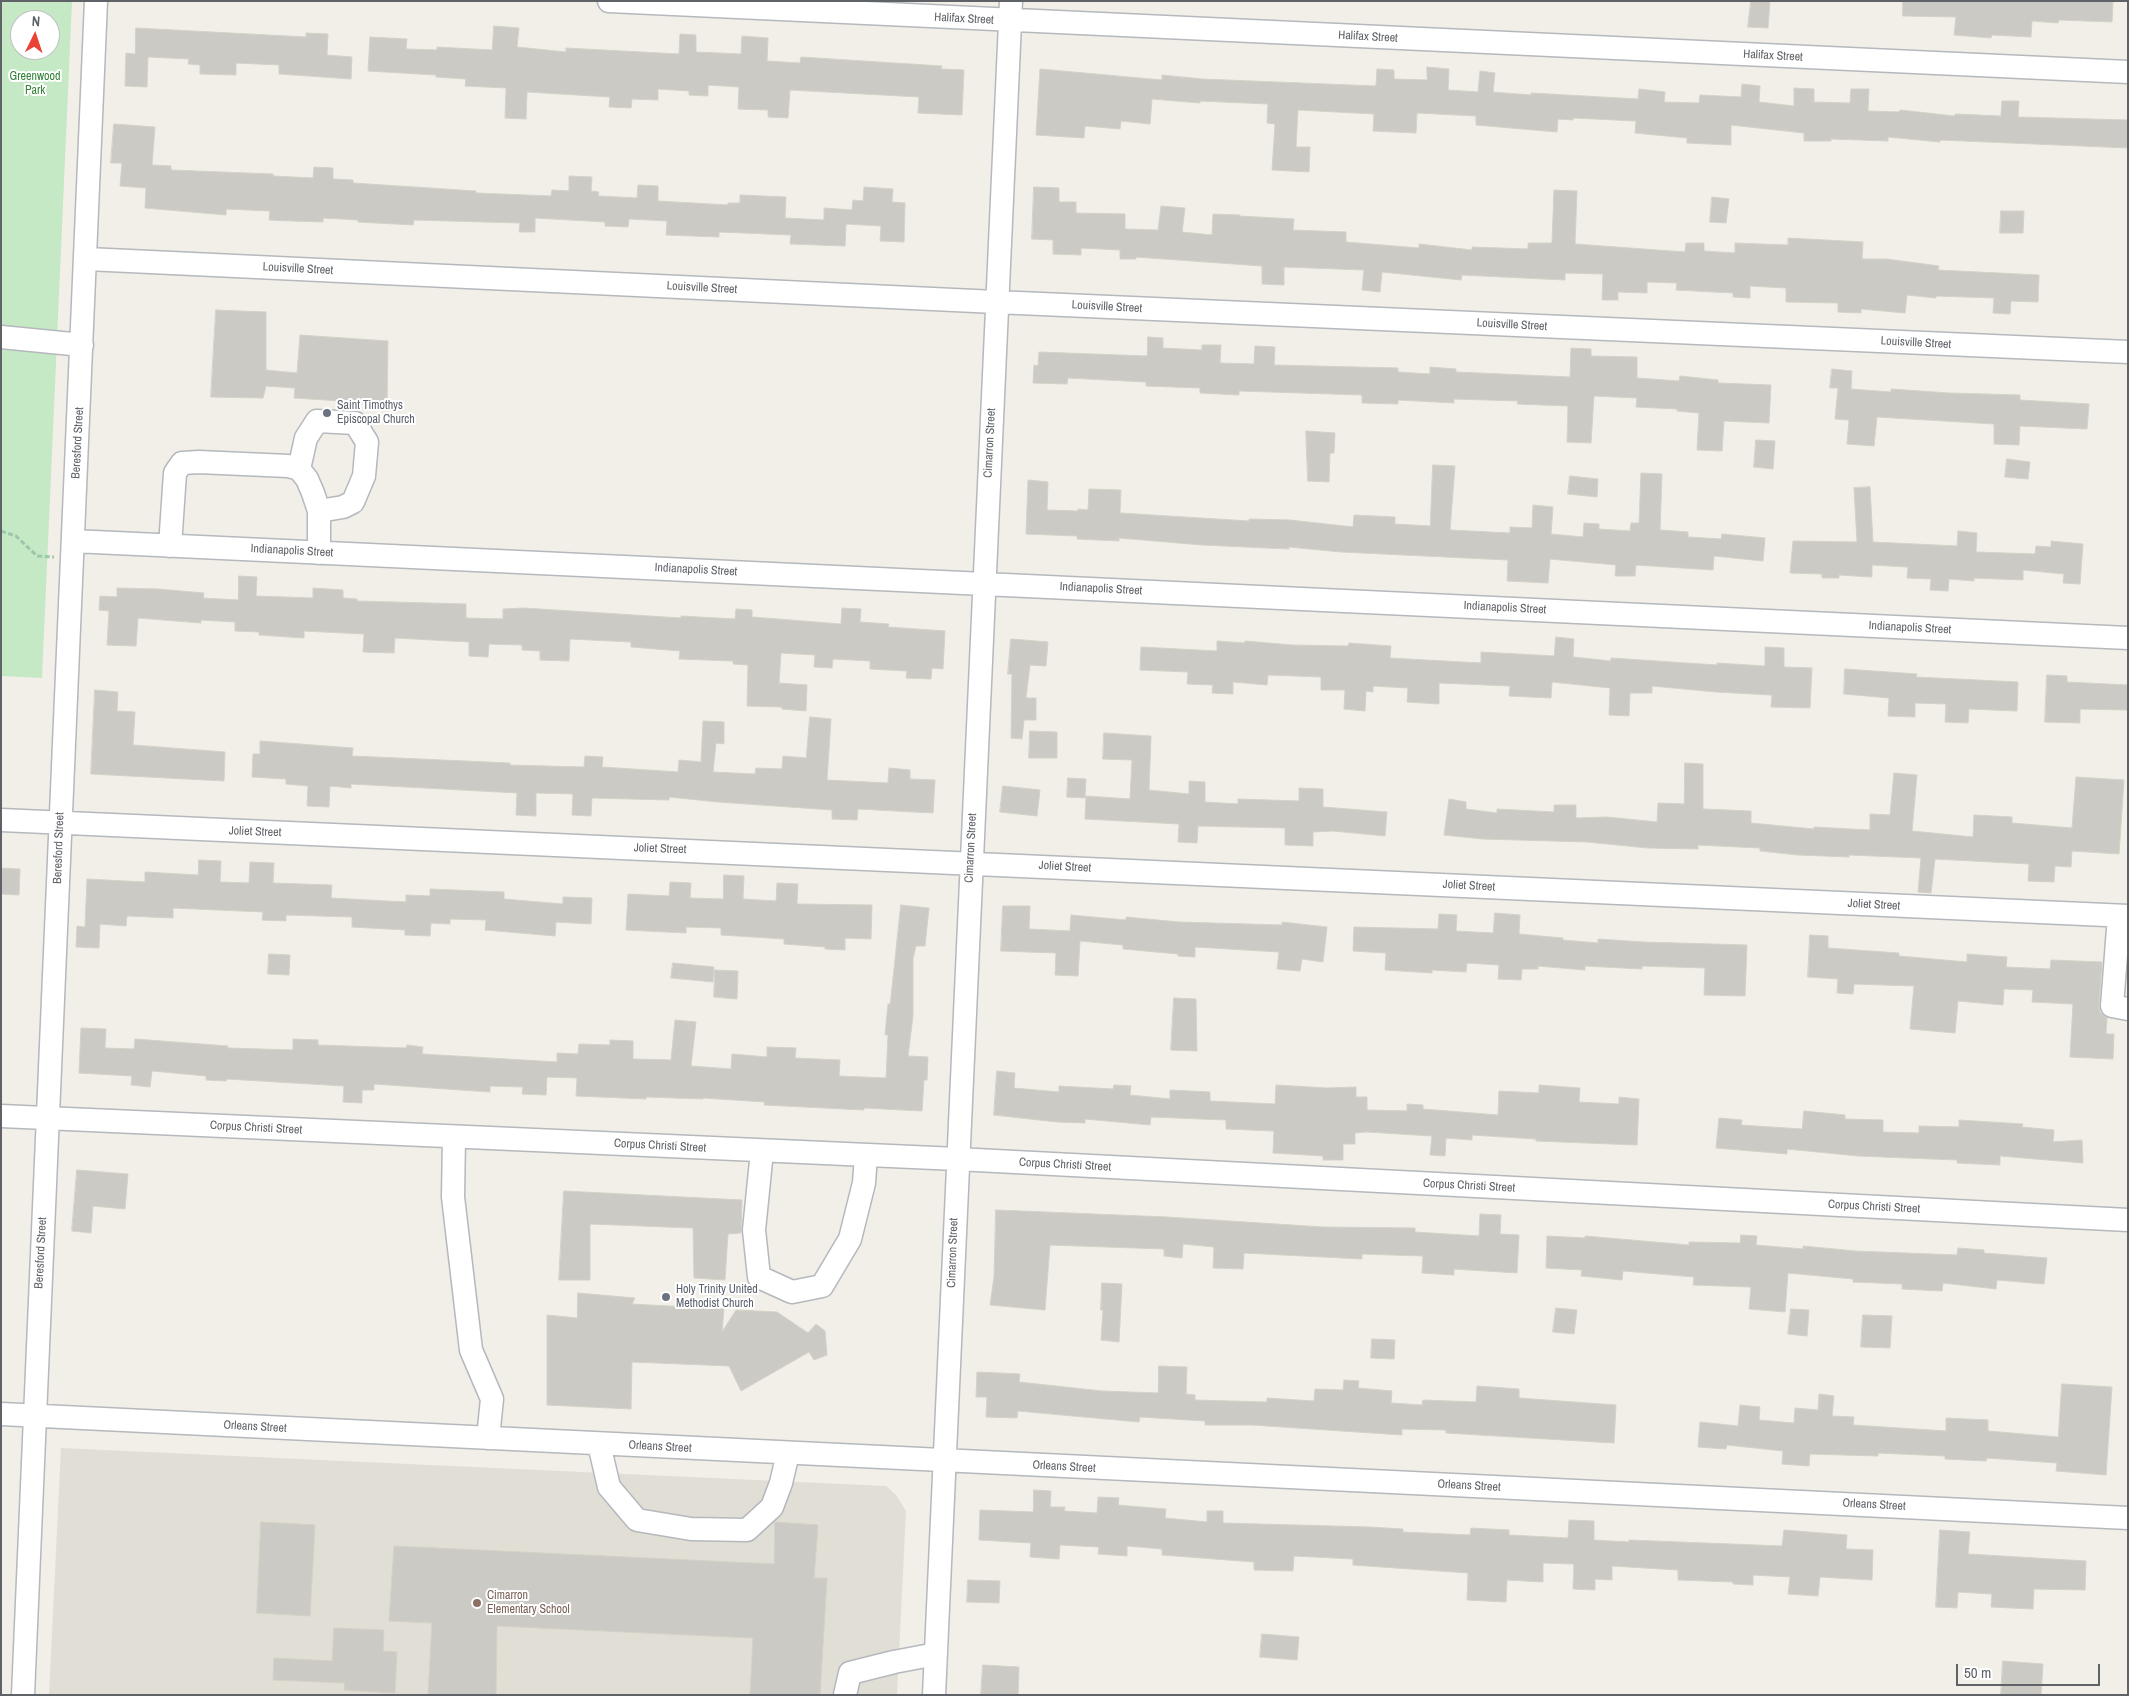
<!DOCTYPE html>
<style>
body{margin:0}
#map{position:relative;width:2129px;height:1696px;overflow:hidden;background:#f1efe8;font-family:"Archivo Narrow",sans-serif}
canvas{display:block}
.frame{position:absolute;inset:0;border:2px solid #5f6368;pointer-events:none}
.north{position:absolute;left:10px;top:10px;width:50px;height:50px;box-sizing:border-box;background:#fff;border:1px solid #bfc1c3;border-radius:50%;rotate:4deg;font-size:14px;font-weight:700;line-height:20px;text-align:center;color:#5f6368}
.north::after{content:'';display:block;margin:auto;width:18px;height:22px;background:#ea4335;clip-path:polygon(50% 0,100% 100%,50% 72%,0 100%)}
.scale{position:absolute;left:1956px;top:1664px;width:144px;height:22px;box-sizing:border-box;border:2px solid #5f6368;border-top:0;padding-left:6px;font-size:15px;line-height:18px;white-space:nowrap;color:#5f6368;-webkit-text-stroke:4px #fff;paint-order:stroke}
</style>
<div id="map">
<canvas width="2129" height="1696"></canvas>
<div class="frame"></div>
<div class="north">N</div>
<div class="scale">50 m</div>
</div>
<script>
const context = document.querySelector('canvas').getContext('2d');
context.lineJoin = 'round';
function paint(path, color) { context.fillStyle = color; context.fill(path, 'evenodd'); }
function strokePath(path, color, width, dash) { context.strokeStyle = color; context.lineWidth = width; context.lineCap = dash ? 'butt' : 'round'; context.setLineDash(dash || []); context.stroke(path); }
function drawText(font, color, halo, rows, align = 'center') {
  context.font = font + ' "Archivo Narrow",sans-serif'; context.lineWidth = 4; context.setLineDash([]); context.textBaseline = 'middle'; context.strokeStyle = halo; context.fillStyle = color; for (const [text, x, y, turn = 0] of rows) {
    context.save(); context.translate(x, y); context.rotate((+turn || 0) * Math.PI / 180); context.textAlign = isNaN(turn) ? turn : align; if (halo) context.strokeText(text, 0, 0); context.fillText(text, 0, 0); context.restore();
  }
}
const education = new Path2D(`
 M61 1448 886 1486 896 1495 906 1511 897 1695H49Z`);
const green = new Path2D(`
 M1 1H72L42 678 1 676ZM20 20H50V50H20Z`);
const building = new Path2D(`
 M1751 1H1770L1768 28 1748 27Z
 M1903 1H2113L2112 22 2059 20 2058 23 2032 21 2031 37 1992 35 1991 38 1954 35 1956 17 1903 16Z
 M494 26 519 28 517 47 566 52V48L679 54 680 34 696 35V52L741 54 742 36 768 38 767 61 800 63 801 57 942 66 941 69 964 70 962 115 918 113 919 97 790 90 788 118 768 117V110L738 109 739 87 708 85V96L689 95V91L658 89V100L632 99 631 108 609 107 610 97 527 92 526 119 505 118 506 88 465 86 466 79 436 77V75L368 71 370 37 407 39 406 49 437 50V47L492 50Z
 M136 28 306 37V33L328 34 327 55 352 57 351 79 279 74V65L236 63V75L200 74V65L188 64 189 59 148 57 147 87 125 86 126 53 135 54Z
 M1427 67 1449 69 1448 90 1478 92 1480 71 1495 73 1493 92 1531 95V93L1638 99 1639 89 1665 92 1664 102 1699 103 1700 95 1741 97 1742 84 1760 86 1759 102 1794 106V88L1814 89V102L1850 103 1851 89H1869L1868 111 1899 112 1900 110 1955 116V114L2001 116 2002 101H2019L2018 117 2128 120V148L1940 140V142L1888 137V141L1831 139V141H1804V133L1731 125V145L1687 143V138L1635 133 1636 121 1573 118V120L1558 119 1557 132 1476 125V116L1417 113 1416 133 1373 131 1374 114 1298 110 1296 147H1310L1309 172 1272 170 1275 124 1267 123 1268 104 1200 101V103L1152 99 1150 124 1121 121 1120 129 1085 126 1084 138 1036 135 1040 69 1162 80V75L1202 79 1376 86 1377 69 1394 70V79L1427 80Z
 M114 124 155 127 152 165 171 166V170L273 174V176L313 178 314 167 333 168V179L353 180V183L476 191V193L551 196 552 190 569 191V176L592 177 591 191 599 192 598 196 637 198 638 185 658 186V201L728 205V203H740V195L786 197 785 218 824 220V208L852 210 853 200 863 201 864 187 893 189 892 202 905 203 904 242 880 241 881 226 846 224 845 246 790 244 791 235 719 232V237L666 235 667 221 629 219 628 227 605 226V222L535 218V232H519L520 223 414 220 413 225 358 222V220L323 218V222L292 221 269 220 270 211 226 209V215L145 208 146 188 120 186 122 163H111Z
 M1034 187 1059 188V202H1076V213L1125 214V229L1158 230 1161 206 1185 208 1182 232 1212 235 1213 214 1240 215 1239 216 1294 219 1293 230 1346 232V242L1419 248V244L1472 250V247L1528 249V243H1552L1554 190 1577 191 1575 244 1685 252 1686 243H1704V251L1735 253V243L1788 245V238L1863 242 1862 259H1887L1939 266 1938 270 2039 275 2038 302 2011 301 2010 314 1993 313 1994 298 1936 296V298L1907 295 1905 313 1861 309V313L1838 312V303L1786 302V288L1750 286V298L1733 297V293L1676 290 1677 283 1647 282V293L1618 292V300H1602L1603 274 1565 273V280L1462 275 1461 280 1382 272 1380 292 1362 290 1364 270 1284 267V285L1262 284V266L1136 257V259H1120V250L1081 248V255L1053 254V240L1032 239Z
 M1712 197 1729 199 1726 223 1710 222Z
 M2001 211H2024L2023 233H2000Z
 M216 310 266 312V370L297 373 300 335 388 341 387 404 294 398 295 388 266 386 263 398 211 397Z
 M1148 337 1163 338V348L1202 350V345H1221L1220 363 1254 364 1255 346 1275 347 1274 365 1398 368V372L1430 374V367L1456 369V372L1570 377 1571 348 1591 349V356L1637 357V378L1679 381 1680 376 1718 380V383L1771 385 1769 423 1724 421 1722 451 1697 450 1699 413 1677 411V409L1636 407 1637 398 1594 396 1591 443 1567 442 1568 406 1517 404 1518 401 1454 399V403L1398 400V404L1362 403V395L1239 391V395L1200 393V388L1146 386V382L1068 378 1067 384 1033 383 1034 365 1038 366 1039 352 1147 356Z
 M1832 369 1852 371 1851 389 1891 392V389L1949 393 2020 395V400L2089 404 2087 429 2020 426 2019 445 1994 444V424L1877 417 1874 446 1847 444 1849 420 1835 419 1838 388H1830Z
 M1306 431 1335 433 1334 453H1330L1329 482 1308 481Z
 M1756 440 1775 441 1773 469 1754 467Z
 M2007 459 2030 462 2028 479 2005 477Z
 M1433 465 1455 466 1450 530 1510 533V527L1532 528 1533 505 1553 507 1551 534 1583 537 1584 523 1599 524V529L1630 531 1631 523H1639L1641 473 1662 474 1660 530 1688 532V537L1721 539 1722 534 1765 538 1763 561 1714 556 1713 570 1636 565 1635 576H1615L1616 565 1550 559 1548 583 1507 581 1508 560 1341 552 1289 547V549L1202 545 1119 538V541L1077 539V536L1026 534 1028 480 1048 482 1047 510 1078 511V509L1088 510 1089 489 1121 490 1120 513 1249 521V519L1290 520 1353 527 1354 515 1395 517V524L1430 526Z
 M1570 476 1598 479 1597 497 1568 494Z
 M1870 487 1873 542 1957 546 1958 531 1977 533 1976 552 2035 554 2036 546 2051 547V541L2083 544 2080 584 2063 583 2064 574 2023 570V580L1974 578V581L1949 579 1948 591 1930 590 1931 579 1907 578 1908 567 1872 565V577L1839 575V578H1822V574L1790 573 1793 541 1857 542 1854 488Z
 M239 576 257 577 256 596 313 598V588L343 590V598L357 599V601L466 604V618L503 619V609L524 608 681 618V616L735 619 736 609 752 610V617L841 624 842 608 861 609 860 622 889 624 888 627 945 631 943 669 932 668 931 679 906 678 907 671 870 669V661L833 659 832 668 814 667 815 655 781 653 779 683 807 685 806 711 782 709V707L747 706 748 665 733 664V661L679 659 680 651 631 647V642L570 639 569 661 540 660V651L522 650V645L489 644 488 657 469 656V642L395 638 394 653 363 652 364 634 304 631V638L259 635V632L235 631V622L201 620V623L138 618 136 646 107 645 109 611 99 610 100 596 117 597V588L158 589 204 593 203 598 238 600Z
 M1556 637 1574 639 1573 657 1611 661V658L1717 665V663L1765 666V647L1784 648V667L1812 668 1810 708 1771 707 1772 695 1716 692 1652 686V693H1630L1629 716 1609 715 1610 688 1552 682 1551 698 1509 696 1510 686 1439 683V704L1407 702 1408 688 1373 686V692L1366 691 1365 711 1344 709 1345 690H1321V677L1268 675 1267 685 1233 682V694L1212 693 1213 685 1187 684 1188 672 1140 670 1141 647 1217 651V641L1245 643V641L1292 645 1348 646 1349 643 1391 646 1390 658 1481 663V652L1554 656Z
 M1011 639 1048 642 1046 666 1030 665 1026 698H1036V720H1024L1022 739 1011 738 1012 674H1008Z
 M1845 669 1917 674 1916 677 2018 682 2017 711 1969 709 1968 723 1945 722 1946 704 1915 703V717L1888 716 1889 698 1844 694Z
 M2047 675 2067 676V682L2128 685V710L2080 709V723L2045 722Z
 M95 690 118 692 117 711 135 712 133 745 225 752 224 781 91 774Z
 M810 717 831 719 827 780 888 783 889 768 910 770V779L935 780 933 813 858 809 857 820 832 819V810L718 802 669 797V800L592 798 591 816 572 815 573 794 536 793V816L516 815 517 793 351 784V788L330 786 329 807 307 806 308 786 286 784V779L252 777 253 754H260V741L353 748 352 756 510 763V765L584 767 585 756 603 757 602 767 678 772 679 760 701 762 703 721 724 722V744L716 743 713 772 755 774 756 768 782 769 783 756 806 758Z
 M1030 731 1057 732V758H1029Z
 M1104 733 1151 736 1149 790 1189 794V781L1205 782V802L1238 804V799L1299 801V788L1323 789V807L1387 812 1385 836 1333 831 1313 832V846L1285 845V828L1198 826 1197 843 1178 842 1179 824 1085 819 1086 796 1130 799 1132 760 1103 759Z
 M1685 763 1703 764V809L1751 811V823L1814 829V827L1870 830V814L1890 815 1894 773 1917 775 1912 831 1973 837 1974 815 2012 817V823L2072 828 2076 777 2124 780 2119 854 2072 851 2071 867 2055 866 2054 882 2028 881 2029 864 1935 859 1931 893 1918 892 1921 858 1849 855V857L1798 855 1760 851V848L1698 845V849L1648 848 1587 842 1483 839 1444 835 1449 799 1466 802V809L1497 813V809L1554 812V805H1576V818L1607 817 1657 822 1658 803 1684 804Z
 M1068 778 1086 779 1085 798 1067 797Z
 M1003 786 1040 790 1037 816 1000 812Z
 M199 860 221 861 220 882 249 883 250 862 274 863 273 883 332 885 331 898 406 902V895L430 896V889L504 892V899L563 904V897L592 898 591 924 556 922 555 936 485 930 486 920 450 919V924L431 923 430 936 405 935V930L352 927V917L286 915V921L262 920 263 912 173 908V918L127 916 126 926 100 924 99 948 76 947 77 926 85 927 87 879 145 882V872L198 875Z
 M1 868 20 869 19 895 1 894Z
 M724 875 744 876 743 899 776 901 777 883 798 884 797 904 872 905 871 939 845 938V950L825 949V947L784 944V939L721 935V928L686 927V933L626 930 628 894 669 896 670 882 691 883 690 898 723 899Z
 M901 905 929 908 925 946H916L913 959V1016L908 1056 928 1057 927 1080H924L922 1111 864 1108V1110L764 1105 765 1102 703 1098V1099L646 1097V1099L576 1096 577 1078 547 1077 546 1095 522 1094 523 1087 490 1086V1092L374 1084V1090H362V1103L343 1102 344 1086 227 1079 226 1081 206 1080V1076L152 1071 150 1087 131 1085 132 1076 79 1073 81 1028 106 1029 105 1048 134 1049 135 1039 228 1046V1048L293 1050V1039L318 1040V1045L406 1048 407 1045 423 1047 422 1054 557 1062V1053L578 1054 579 1044 610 1045V1040L633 1041V1059L671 1060 675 1020 696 1022 691 1066 731 1069 732 1054 767 1057V1047L796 1048 795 1058 840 1060 839 1076 886 1078 888 1035H885L888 1004H890Z
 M1003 906H1030L1029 929 1070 931 1071 915 1126 920V917L1179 922 1282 925V922L1327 927 1323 962 1302 959 1300 971 1277 969 1279 952 1195 947V957L1178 956V954L1123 949V945L1080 941 1078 976 1055 975 1056 953 1001 951Z
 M1495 913 1520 915 1519 934 1563 938V940L1598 943V939L1643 942 1747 945 1745 996 1704 995 1705 968 1642 966V969L1585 966V970L1538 966V969H1522L1521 980 1498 979 1499 965 1467 963 1466 972 1432 970V973L1385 970 1386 953 1353 951 1354 927 1438 929 1439 914 1457 915 1456 931 1493 933Z
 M1810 935 1828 936V948L1899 953V956L1967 962V954L2007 957 2006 967 2050 969 2051 960 2102 962 2099 1005 2100 1012 2107 1018 2106 1034H2114L2113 1059 2070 1057 2073 1004 2032 1002 2033 990 2004 989 2003 1005 1958 1001 1955 1033 1910 1029 1914 986 1854 984 1853 994 1837 993 1838 979 1808 977Z
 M269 954 290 955 289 975 268 974Z
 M673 963 714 967 713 982 671 978Z
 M715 970 738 971 737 999 714 997Z
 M1174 998 1196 999 1197 1051 1171 1050Z
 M997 1071 1015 1073 1014 1088 1059 1092V1086L1113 1089 1114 1085 1131 1086 1130 1095 1170 1099V1090L1210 1092V1101L1275 1104 1276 1085 1327 1088 1356 1087V1097H1367V1110L1407 1111V1104L1423 1105V1109L1498 1115 1499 1091 1539 1093V1085L1580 1088 1579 1102 1619 1104V1097L1639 1099 1637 1145 1536 1141V1139L1472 1135V1140L1446 1138 1445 1156 1430 1155 1432 1136 1367 1132 1355 1133V1144H1343V1160H1323V1156L1273 1153 1274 1131 1226 1129V1120L1151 1117 1150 1125 1085 1119V1123L1057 1122 994 1115Z
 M1804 1111 1845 1115V1119L1883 1120V1132L1919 1133V1126L1959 1127V1120L2023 1124 2022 1127 2054 1130 2053 1142 2082 1140 2083 1163 2000 1156V1165L1957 1163V1160L1858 1156 1787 1149V1154L1716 1148 1719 1118 1742 1120 1741 1125 1802 1129Z
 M77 1170 128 1174 125 1209 93 1206 91 1233 72 1231Z
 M564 1191 742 1200 741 1233 728 1234 725 1280 694 1278 693 1228 590 1224V1280H559Z
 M996 1210 1167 1217 1323 1227 1415 1228V1232L1479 1236 1480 1214 1501 1215 1500 1234 1519 1235 1517 1273 1454 1269V1275L1422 1273 1423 1256 1362 1254V1259L1244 1253 1243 1269 1213 1268 1214 1247 1183 1244 1182 1258 1164 1256V1249L1050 1245 1045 1310 990 1305 994 1277Z
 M1741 1235 1757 1236 1756 1245 1803 1249V1246L1855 1251 1957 1255 1958 1248 1984 1250V1253L2047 1258 2044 1284 1997 1280 1996 1289 1943 1283 1942 1291 1902 1289V1284L1853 1282V1279L1788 1273 1785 1312 1749 1309 1751 1287 1693 1285 1694 1277 1623 1271 1622 1280 1581 1276 1582 1270 1546 1268 1547 1236 1585 1238V1236L1689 1245V1242L1740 1243Z
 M1102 1283 1122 1284 1119 1342 1101 1340 1103 1310H1101Z
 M578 1293 635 1298 632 1304 724 1309 722 1332 736 1310 777 1312 808 1333 816 1324 825 1331 827 1355 814 1360 809 1352 741 1391 729 1366 632 1362 631 1409 547 1405V1315L577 1318Z
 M1556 1308 1577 1310 1574 1334 1553 1332Z
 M1791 1309 1809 1310 1807 1336 1788 1334Z
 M1863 1315 1892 1316 1890 1348 1861 1347Z
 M1372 1339 1395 1340 1394 1359 1371 1358Z
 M1159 1366 1187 1367 1186 1394 1195 1395V1400L1267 1402V1398L1314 1401 1315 1389 1343 1390 1344 1380 1359 1381 1358 1388 1392 1391 1391 1403 1422 1405 1423 1400 1476 1402 1477 1386 1519 1389V1398L1616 1405 1614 1443 1446 1433V1430L1402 1429V1435L1252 1425H1205V1421L1140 1417 1139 1422 1018 1411 1017 1418 986 1417 987 1397H976L977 1372 1020 1374 1019 1382 1102 1391 1158 1393Z
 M2062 1384 2112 1387 2106 1475 2056 1471 2057 1463 1987 1458 1986 1461 1945 1459V1456L1878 1453V1456L1810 1454 1809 1466 1782 1464 1783 1451 1727 1445 1726 1449 1698 1447 1700 1422 1738 1426 1740 1405 1760 1407 1759 1420 1794 1423 1795 1408 1818 1410 1819 1394 1834 1396 1832 1416 1854 1417 1853 1425 1946 1431V1418L1988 1420V1431L2058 1437Z
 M1034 1490 1051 1491 1050 1507H1065L1064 1511 1097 1513 1098 1497 1119 1498 1118 1505 1166 1509 1165 1518 1207 1522V1511H1223V1523L1370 1527 1403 1529V1532L1470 1535 1471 1528 1509 1530V1535L1568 1538 1569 1520 1594 1521V1540L1629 1542V1540L1782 1546 1784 1530 1847 1535 1846 1549 1873 1550 1872 1580 1820 1577 1818 1596 1788 1594 1790 1577 1753 1575V1585L1733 1584V1582L1678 1580V1570L1612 1566V1580L1595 1579V1590L1573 1589 1574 1564 1543 1563V1582L1507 1580 1506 1602 1467 1600 1468 1573 1353 1565V1559L1294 1556 1293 1571 1254 1570V1562L1162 1555V1549L1127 1546V1556L1098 1554 1099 1547 1060 1545 1059 1559 1030 1557 1031 1543 979 1540 980 1510 1033 1512Z
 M261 1522 315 1525 310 1616 257 1613Z
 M775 1522 818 1525 814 1578H827L820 1695H750L753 1638 497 1626 496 1695H428L432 1623 389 1621 394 1546 774 1564Z
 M1940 1530 1970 1532 1968 1554 2086 1561 2085 1590 2034 1589 2033 1609 1991 1607 1992 1594 1958 1592 1957 1608 1936 1607Z
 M968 1580 1000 1581 999 1603 967 1602Z
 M334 1628 384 1630 383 1651 397 1652 395 1693 344 1690 345 1683 273 1680 274 1658 332 1661Z
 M1262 1634 1299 1637 1297 1660 1260 1657Z
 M2003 1661 2043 1664 2041 1695H2001Z
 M983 1665 1019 1667 1018 1695H981Z`);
const path = new Path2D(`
 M1 531 16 536 37 556 54 557`);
const minor = new Path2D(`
 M609 1 2128 72
 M87 259 996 302 2128 352
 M1 337 82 345
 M299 469 306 438 317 421 355 423 367 442 364 476 353 502 343 507 319 511
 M73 541 2128 638
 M170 546 175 473 182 463 199 462 288 466 299 469 307 479 313 493 319 511V553
 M1 820 2128 916
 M2119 916 2112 1006 2128 1009
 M1 1116 957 1159 2128 1220
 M454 1137 453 1197 471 1350 492 1399 488 1438
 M762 1151 754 1230 759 1277 792 1292 822 1286 850 1239 864 1183 866 1155
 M1 1414 2128 1518
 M599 1444 609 1487 637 1520 691 1529 747 1530 772 1507 781 1483 788 1453
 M23 1695C44 1130 75 566 96 1
 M845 1695 850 1673 894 1662 936 1654
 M934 1695 1011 1`);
const markers = [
 [327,413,5,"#6b7280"],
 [666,1297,5,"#6b7280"],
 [477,1603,5,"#8d6e63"]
];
const streetNames = [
 ["Halifax Street",964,19,3],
 ["Halifax Street",1368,37,3],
 ["Halifax Street",1773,56,3],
 ["Louisville Street",298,269,3],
 ["Louisville Street",702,288,3],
 ["Louisville Street",1107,307,3],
 ["Louisville Street",1512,325,3],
 ["Louisville Street",1916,343,3],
 ["Beresford Street",78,443,-87],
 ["Cimarron Street",990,443,-87],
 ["Indianapolis Street",292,551,3],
 ["Indianapolis Street",696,570,3],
 ["Indianapolis Street",1101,589,3],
 ["Indianapolis Street",1505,608,3],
 ["Indianapolis Street",1910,628,3],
 ["Joliet Street",255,832,2],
 ["Beresford Street",59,848,-88],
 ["Cimarron Street",971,848,-87],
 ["Joliet Street",660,849,2],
 ["Joliet Street",1065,867,3],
 ["Joliet Street",1469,886,3],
 ["Joliet Street",1874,905,3],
 ["Corpus Christi Street",256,1128,3],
 ["Corpus Christi Street",660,1146,3],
 ["Corpus Christi Street",1065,1165,3],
 ["Corpus Christi Street",1469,1186,3],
 ["Corpus Christi Street",1874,1207,3],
 ["Beresford Street",41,1253,-87],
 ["Cimarron Street",953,1253,-88],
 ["Orleans Street",255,1427,3],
 ["Orleans Street",660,1447,3],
 ["Orleans Street",1064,1467,3],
 ["Orleans Street",1469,1486,3],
 ["Orleans Street",1874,1505,3]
];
const parkNames = [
 ["Greenwood",35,77],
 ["Park",35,91]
];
const worshipNames = [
 ["Saint Timothys",337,406],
 ["Episcopal Church",337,420],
 ["Holy Trinity United",676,1290],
 ["Methodist Church",676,1304]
];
const educationNames = [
 ["Cimarron",487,1596],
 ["Elementary School",487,1610]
];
paint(education, '#e1ded6');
paint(green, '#c5e8c5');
paint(building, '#cccac5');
strokePath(building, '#d6d1c6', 1);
strokePath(minor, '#b5b8bc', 25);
strokePath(path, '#9cc7a9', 3, [5, 2.5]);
strokePath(minor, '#fff', 22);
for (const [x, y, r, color] of markers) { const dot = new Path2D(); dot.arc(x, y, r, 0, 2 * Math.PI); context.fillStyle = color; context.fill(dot); strokePath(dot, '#fff', 2); }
drawText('12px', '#5f6368', '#fff', streetNames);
drawText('12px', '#348238', '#fff', parkNames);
drawText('12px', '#5b616d', '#fff', worshipNames, 'left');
drawText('12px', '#785e54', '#fff', educationNames, 'left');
</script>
